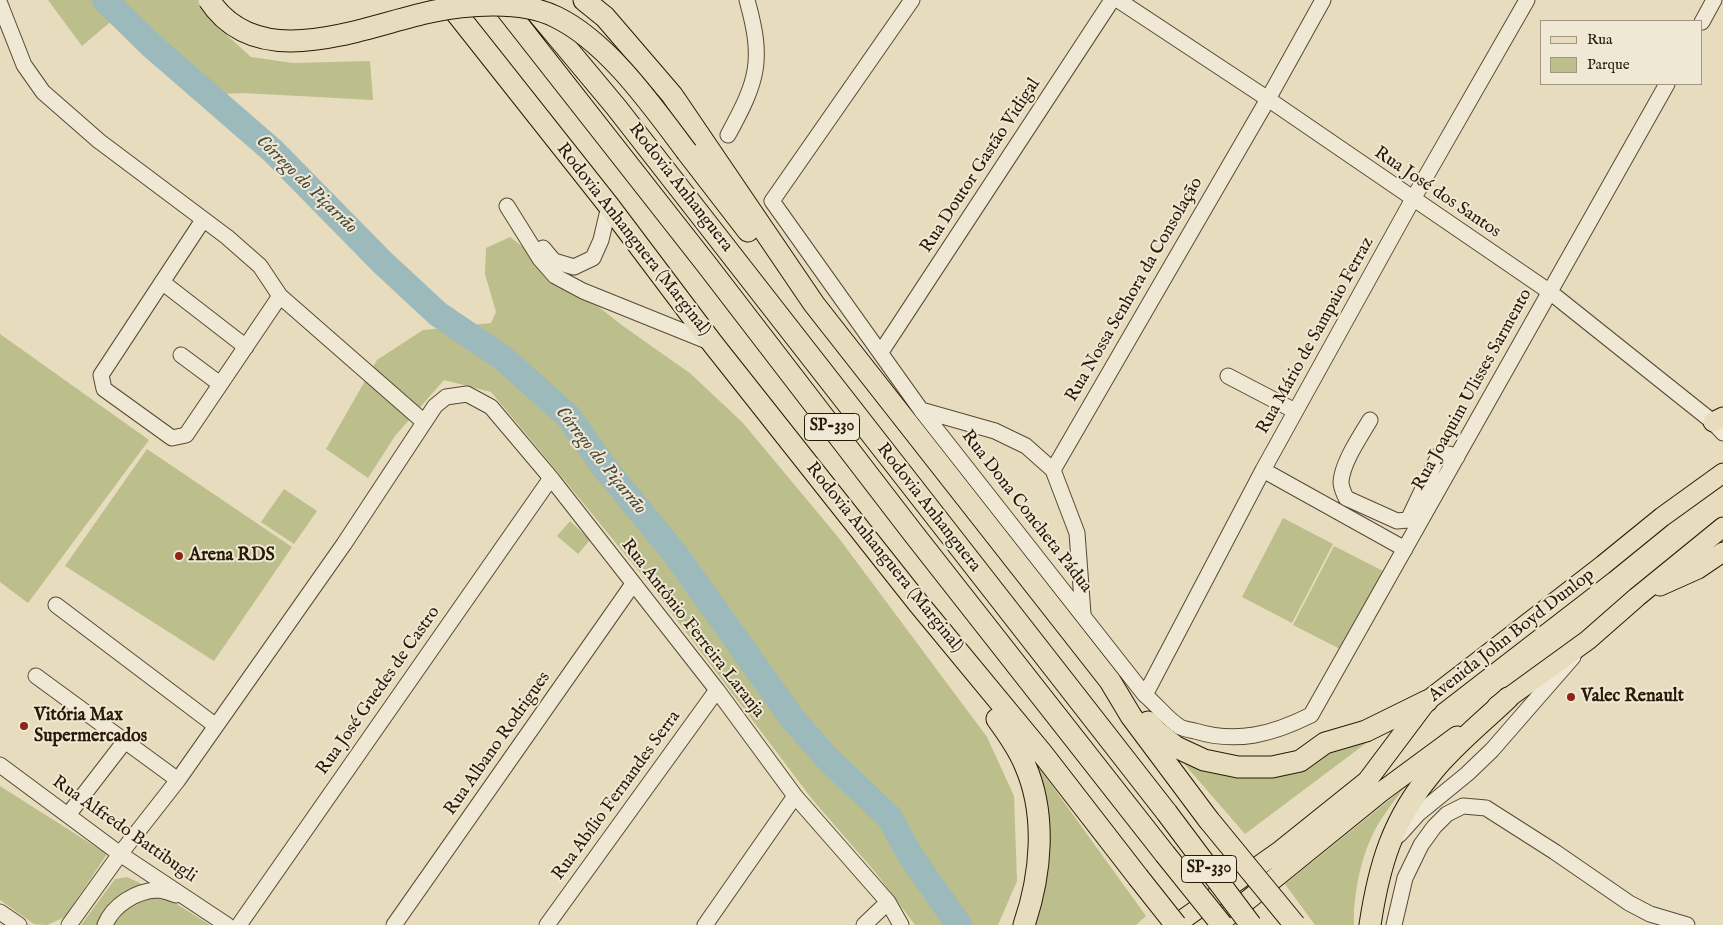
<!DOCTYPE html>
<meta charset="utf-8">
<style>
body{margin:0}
#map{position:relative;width:1723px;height:925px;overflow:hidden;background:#e7dcbd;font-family:"IM FELL English",serif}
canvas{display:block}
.legend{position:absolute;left:1540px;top:20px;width:162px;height:65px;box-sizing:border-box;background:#efe8d4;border:1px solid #a09682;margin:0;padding:6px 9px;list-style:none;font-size:15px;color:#291a07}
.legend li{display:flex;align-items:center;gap:10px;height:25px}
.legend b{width:25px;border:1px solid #a09682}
</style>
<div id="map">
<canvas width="1723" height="925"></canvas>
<ul class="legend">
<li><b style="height:6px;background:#e7dcbd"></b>Rua</li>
<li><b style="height:14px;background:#bcbe8c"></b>Parque</li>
</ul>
</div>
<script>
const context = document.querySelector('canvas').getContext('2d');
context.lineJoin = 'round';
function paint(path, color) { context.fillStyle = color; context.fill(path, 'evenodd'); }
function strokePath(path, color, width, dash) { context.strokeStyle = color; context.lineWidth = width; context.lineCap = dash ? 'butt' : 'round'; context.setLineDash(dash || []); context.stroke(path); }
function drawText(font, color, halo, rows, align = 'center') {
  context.font = font + ' "IM FELL English",serif'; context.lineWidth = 4; context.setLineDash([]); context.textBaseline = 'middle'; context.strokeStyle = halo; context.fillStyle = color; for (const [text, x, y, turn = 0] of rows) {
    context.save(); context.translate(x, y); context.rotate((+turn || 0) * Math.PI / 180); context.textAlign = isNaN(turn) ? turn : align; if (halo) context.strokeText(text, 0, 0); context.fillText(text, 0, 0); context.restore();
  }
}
const green = new Path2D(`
 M48 0H201L209 19 251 57 293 63 370 61 373 100 243 93 222 94 127 8 82 46Z
 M510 237 623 326 691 374 743 423 838 537 987 737 1014 796 1017 881 998 925H915L876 873 812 799 655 591 557 471 491 392 444 380 395 436 368 478 326 449 377 360 423 330 491 323 496 312 485 274 486 248Z
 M0 334 149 440 28 603 0 582Z
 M147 449 292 547 214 661 65 566Z
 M284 489 317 511 294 544 261 522Z
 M1283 518 1333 544 1292 623 1242 597Z
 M570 521 590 540 578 554 557 536Z
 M1334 546 1385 572 1344 651 1293 625Z
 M1373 738 1245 834 1180 759 1207 768 1328 752Z
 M1036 768 1040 769 1146 916 1136 925H1028Z
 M0 786 107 854 65 917 47 925 34 924 0 900Z
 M1403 789C1392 804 1379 820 1371 838 1360 862 1353 898 1354 925H1315L1285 884Z
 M127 877 148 887 99 925H81L115 879Z
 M161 894 210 925H109L134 901Z`);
const river = new Path2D(`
 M105 0 152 46 273 151 382 262 438 314 503 358 569 417 604 467 676 555 792 718 827 758 890 818 910 855 959 925`);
const minor = new Path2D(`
 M912 0 772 201 921 410 1145 695C1156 704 1168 720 1180 727 1184 729 1190 730 1195 731 1237 744 1273 734 1311 715L1667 84
 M1118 0 1268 99 1550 292 1713 422 1723 433
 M0 4 24 65 43 92 99 141 227 237 260 266 280 296 424 422
 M1702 22 1714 0
 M728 135C758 80 764 61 747 0
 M507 206 540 259 555 276 583 291 712 343
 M203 220 101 375 104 389 172 438 186 435 280 296
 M543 248 554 261 574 267 593 258 601 240 609 206
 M162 282 246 347
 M881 352 1112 0
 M181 355 220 384
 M1228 376 1295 411
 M921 410 995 431 1026 446 1053 470
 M1370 420C1360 437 1342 463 1341 482 1341 488 1344 493 1346 498L1397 521 1408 520 1439 455 1449 454 1457 457
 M1263 470 1405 549
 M56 605 216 726
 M1083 614 1077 533 1053 470 1268 99 1323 0
 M36 676 178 780
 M1145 695 1263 470 1413 199 1527 0
 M0 765 120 854 227 925
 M68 815 125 741
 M1399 835 1418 814 1467 774 1492 750 1573 657
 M0 912 19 925
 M69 925 120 854 178 780 344 544 435 406 446 397 467 394 491 407 551 478 717 690 795 796 888 902 901 925
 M105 925C113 905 136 891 157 890 163 890 170 893 176 895
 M239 925 551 478
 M394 925 633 584
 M547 925 717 690
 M705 925 795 796
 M864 925 888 902
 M1394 925 1405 878 1421 845 1434 827 1447 814 1463 806 1486 808 1555 852 1629 903 1650 914 1687 925`);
const major = new Path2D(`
 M1713 422 1723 417
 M1660 586 1698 569 1723 552
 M1497 706 1588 640 1637 597 1723 527
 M1227 917 1381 792 1457 736
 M1175 925 1281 850 1367 781 1427 701 1603 565 1662 517 1723 473`);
const highway = new Path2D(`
 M446 0 609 206 713 344 918 603 1042 753 1138 877
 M499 0 707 265 913 533 1165 854
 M584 0 605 17 672 95 814 304 1110 681 1131 716 1208 819
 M530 4 616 107 1167 813
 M687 152 748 231
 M997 719C1008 734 1018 748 1025 765 1047 815 1041 875 1024 925
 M1148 722 1157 732 1176 747 1204 760 1238 767H1272L1300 761 1325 743 1366 731 1427 701
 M1370 925C1379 865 1393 818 1433 771 1455 744 1483 722 1508 698`);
const highwayBridge = new Path2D(`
 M209 0C258 75 361 27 430 12 467 4 522 0 556 17 608 42 653 107 687 152
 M1167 813 1251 925
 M1208 819 1295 925
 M1165 854 1222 925
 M1138 877 1176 925`);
const markers = [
 [179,556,5,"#8f2418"],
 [1571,697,5,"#8f2418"],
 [24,726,5,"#8f2418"]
];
const shields = [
 [832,427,55],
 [1209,869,55]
];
const shieldNames = [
 ["SP-330",832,427],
 ["SP-330",1209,869]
];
const streetNames = [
 ["Rua Doutor Gastão Vidigal",981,166,-57],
 ["Rodovia Anhanguera",680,188,52],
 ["Rua José dos Santos",1437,193,34],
 ["Rodovia Anhanguera (Marginal)",633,240,52],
 ["Rua Nossa Senhora da Consolação",1135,290,-60],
 ["Rua Mário de Sampaio Ferraz",1316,336,-61],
 ["Rua Joaquim Ulisses Sarmento",1473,390,-61],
 ["Rodovia Anhanguera",928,508,52],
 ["Rua Dona Concheta Pádua",1026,512,52],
 ["Rodovia Anhanguera (Marginal)",884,558,51],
 ["Rua Antônio Ferreira Laranja",692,629,52],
 ["Avenida John Boyd Dunlop",1512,636,-38],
 ["Rua José Guedes de Castro",379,691,-55],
 ["Rua Albano Rodrigues",498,744,-55],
 ["Rua Abílio Fernandes Serra",617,796,-54],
 ["Rua Alfredo Battibugli",124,830,35]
];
const poiNames = [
 ["Arena RDS",189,556],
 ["Valec Renault",1581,697],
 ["Vitória Max",34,716],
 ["Supermercados",34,737]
];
const waterNames = [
 ["Córrego do Piçarrão",306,185,44],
 ["Córrego do Piçarrão",600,461,51]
];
paint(green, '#bcbe8c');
strokePath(river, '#9cb9bc', 26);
strokePath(minor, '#584a34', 17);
strokePath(major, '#291a07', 21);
strokePath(highway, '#291a07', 23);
strokePath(minor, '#efe8d4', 15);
strokePath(major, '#e7dcbd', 19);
strokePath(highway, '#e7dcbd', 21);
strokePath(highwayBridge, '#291a07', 23, []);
strokePath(highwayBridge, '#e7dcbd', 21);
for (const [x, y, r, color] of markers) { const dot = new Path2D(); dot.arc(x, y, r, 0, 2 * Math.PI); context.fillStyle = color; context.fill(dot); strokePath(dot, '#efe8d4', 2); }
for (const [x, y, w] of shields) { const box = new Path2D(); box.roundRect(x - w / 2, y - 13.5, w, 27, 4); context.fillStyle = '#efe8d4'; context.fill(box); strokePath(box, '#291a07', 1); }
drawText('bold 16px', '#291a07', null, shieldNames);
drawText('18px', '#291a07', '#efe8d4', streetNames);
drawText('bold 18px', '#291a07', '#efe8d4', poiNames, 'left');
drawText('italic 19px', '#4c4a3d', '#efe8d4', waterNames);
</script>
